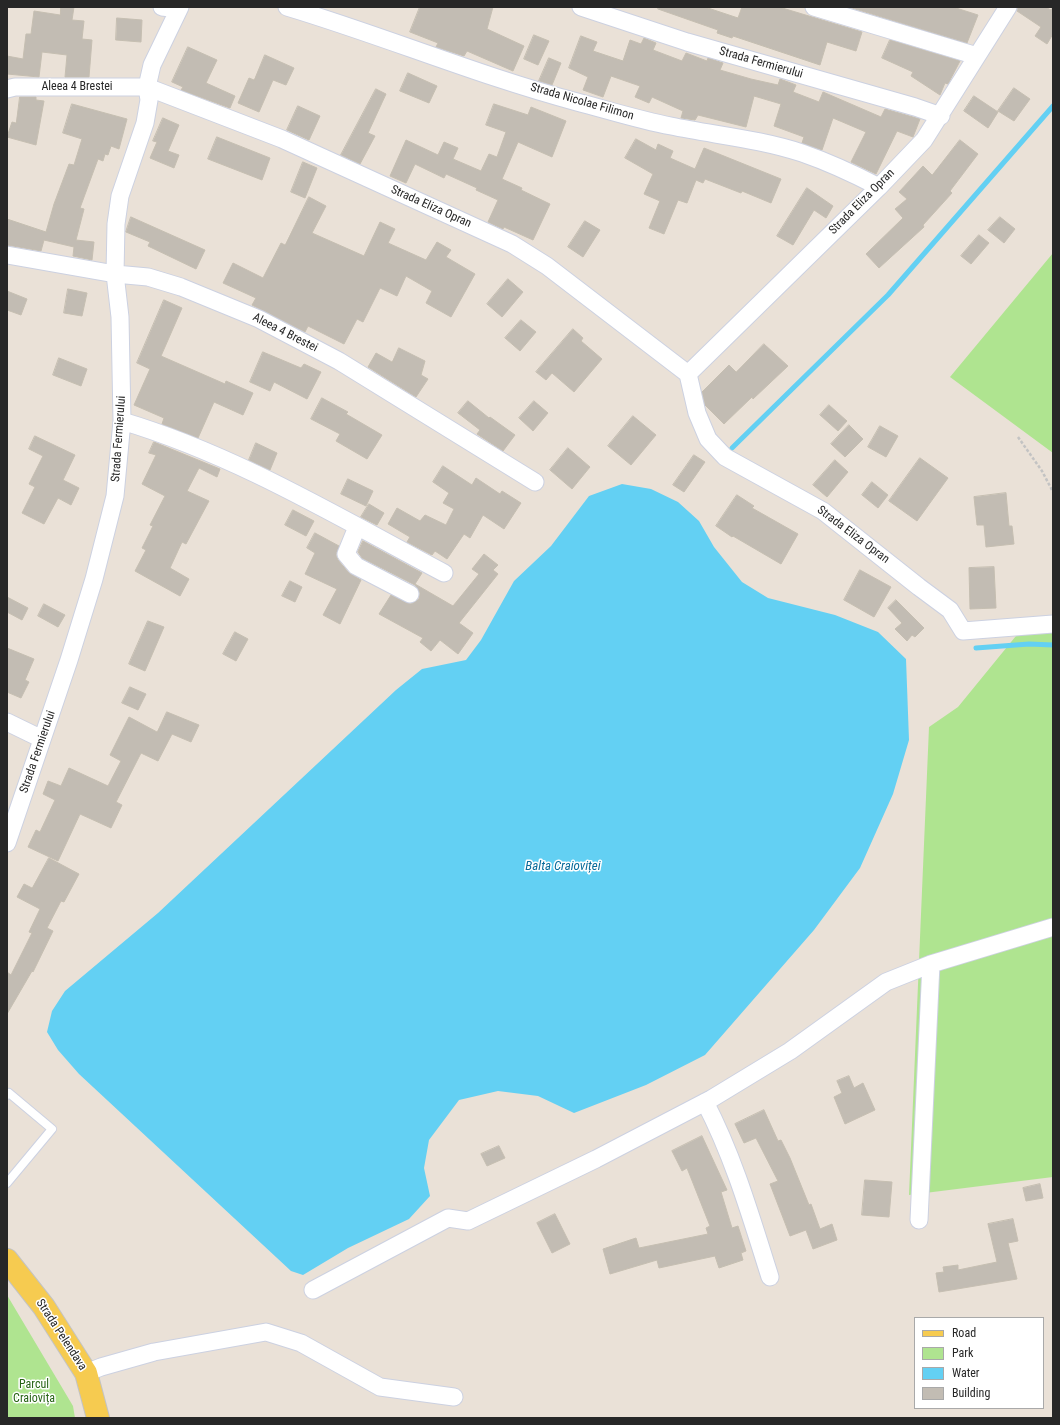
<!DOCTYPE html>
<meta charset="utf-8">
<style>
body{margin:0}
#map{position:relative;width:1060px;height:1425px;overflow:hidden;background:#eae1d7;font-family:"Roboto Condensed",sans-serif}
canvas{display:block}
.frame{position:absolute;inset:0;border:8px solid #272727;pointer-events:none}
.legend{position:absolute;left:914px;top:1317px;width:130px;height:92px;box-sizing:border-box;background:#fff;border:1px solid #a9a9a9;margin:0;padding:5px 7px;list-style:none;font-size:12px;color:#272727}
.legend li{display:flex;align-items:center;gap:8px;height:20px}
.legend b{width:20px;border:1px solid #a9a9a9}
</style>
<div id="map">
<canvas width="1060" height="1425"></canvas>
<div class="frame"></div>
<ul class="legend">
<li><b style="height:5px;background:#f6cb50"></b>Road</li>
<li><b style="height:11px;background:#afe490"></b>Park</li>
<li><b style="height:11px;background:#63d0f3"></b>Water</li>
<li><b style="height:11px;background:#c2bcb3"></b>Building</li>
</ul>
</div>
<script>
const context = document.querySelector('canvas').getContext('2d');
context.lineJoin = 'round';
function paint(path, color) { context.fillStyle = color; context.fill(path, 'evenodd'); }
function strokePath(path, color, width, dash) { context.strokeStyle = color; context.lineWidth = width; context.lineCap = dash ? 'butt' : 'round'; context.setLineDash(dash || []); context.stroke(path); }
function drawText(font, color, halo, rows, align = 'center') {
  context.font = font + ' "Roboto Condensed",sans-serif'; context.lineWidth = 3; context.setLineDash([]); context.textBaseline = 'middle'; context.strokeStyle = halo; context.fillStyle = color; for (const [text, x, y, turn = 0] of rows) {
    context.save(); context.translate(x, y); context.rotate((+turn || 0) * Math.PI / 180); context.textAlign = isNaN(turn) ? turn : align; if (halo) context.strokeText(text, 0, 0); context.fillText(text, 0, 0); context.restore();
  }
}
const green = new Path2D(`
 M1053 253V453L950 377Z
 M1053 617V1177L909 1195 929 727 958 707 1029 620Z
 M7 1295 73 1406 75 1418H7Z`);
const water = new Path2D(`
 M622 484 651 489 678 502 699 521 714 547 742 582 768 598 835 615 878 632 906 659 909 740 893 794 860 868 814 930 705 1055 646 1085 574 1113 538 1096 498 1091 459 1100 429 1140 424 1168 430 1196 409 1219 348 1248 303 1275 291 1271 79 1074 58 1050 47 1032 52 1011 65 991 158 913 396 690 422 669 466 660 481 640 514 581 551 546 589 496Z`);
const stream = new Path2D(`
 M732 448 888 295 1053 106
 M976 648 1029 644 1053 645`);
const building = new Path2D(`
 M61 7H74L72 20 84 21 82 39 92 40 89 77H65L67 55 42 52 39 77 7 74V56L23 59 26 34H31L34 11 60 15Z
 M420 7H493L487 29 524 46 513 71 467 51 464 56 436 47 438 43 410 32Z
 M659 7H705L738 18 742 7H779L862 32 856 51 827 42 820 65 733 36 732 38 717 33 718 30 658 9Z
 M849 7H953L978 15 967 43Z
 M1018 7H1045L1051 10 1053 7V34L1047 44 1035 36 1041 27 1017 11Z
 M117 18 142 20 141 42 116 40Z
 M534 35 549 41 538 65 524 59Z
 M581 36 597 42 593 51 623 61 630 40 641 44 644 38 656 43 653 50 682 61 686 53 707 61 708 58 723 63 720 70 751 79 778 85 780 79 796 85 793 92 819 102 823 92 881 117 885 109 920 119 913 137 897 131 876 174 851 162 866 132 833 118 822 150 802 143 804 137 774 126 781 104 754 96 746 127 698 115 695 120 681 118 683 111 652 97 649 103 635 97 640 86 611 76 603 97 583 90 588 77 569 68Z
 M890 40 960 61 948 84 945 83 940 95 911 76 913 72 882 58Z
 M188 47 217 60 206 83 235 96 230 108 181 90 183 87 172 82Z
 M265 55 294 68 286 85 273 80 259 112 238 103 249 78 254 80Z
 M549 58 561 63 552 85 539 81Z
 M408 73 437 86 429 103 400 91Z
 M1014 88 1030 99 1014 121 998 111Z
 M376 89 386 94 368 133 375 136 360 164 341 155Z
 M974 96 998 112 988 128 964 111Z
 M20 97H36V100L44 101 36 145 7 137 12 122 16 123Z
 M72 104 127 119 119 149 111 146 108 155 105 154 103 161 98 159 80 208 84 209 76 240 94 242 92 260 73 256 74 247 44 240 41 251 7 245V219L46 232 54 204 69 164 74 165 82 139 63 133Z
 M494 104 528 115 531 107 566 121 552 157 518 142 502 179 522 188 521 190 550 204 533 240 504 227 503 229 488 222 498 200 476 190 477 188 446 174 444 178 415 164 406 183 390 176 406 140 438 155 444 142 458 148 453 159 481 171 489 154 497 157 506 132 486 125Z
 M298 106 320 116 309 140 287 130Z
 M163 118 179 125 168 151 179 155 174 168 150 158 157 142 153 141Z
 M217 137 270 158 262 180 208 159Z
 M636 139 656 150 658 144 673 151 670 158 695 169 704 148 781 179 771 203 742 191 741 193 705 179 703 183 696 180 687 203 678 200 664 234 649 228 660 201 644 194 653 174 625 158Z
 M960 140 978 154 950 191 952 193 923 225 924 227 879 268 866 254 903 218 895 209 907 199 899 192 923 166 932 175Z
 M303 162 317 168 305 198 291 192Z
 M807 188 833 206 826 218 814 210 793 245 777 236Z
 M309 197 326 206 312 233 364 256 380 222 395 229 388 243 426 260 437 242 451 250 446 257 475 274 451 317 426 303 432 291 406 276 397 296 380 288 363 322 357 319 344 344 308 326 305 332 252 305 256 298 223 283 233 263 263 278 281 243 285 245Z
 M131 217 205 250 196 269 148 246 150 242 126 232Z
 M1000 217 1015 229 1004 243 988 230Z
 M585 221 600 230 583 257 568 247Z
 M979 235 989 243 971 264 961 256Z
 M508 279 523 292 502 317 487 304Z
 M68 289 87 293 82 316 64 313Z
 M7 291 27 299 21 315 7 310Z
 M164 300 182 308 161 356 225 384 226 381 253 393 243 415 214 402 198 438 162 424 164 418 134 405 150 369 137 363Z
 M521 320 536 332 520 351 505 338Z
 M573 329 583 338 581 341 602 359 574 392 552 373 546 380 536 372Z
 M764 344 788 366 753 399 752 397 724 424 705 405 702 392 729 365 736 372Z
 M399 348 425 361 421 375 428 379 416 397 368 367 376 353 392 362Z
 M263 352 301 368 304 364 321 372 307 399 274 382 270 391 250 382Z
 M59 358 87 369 81 386 53 375Z
 M322 398 348 412 346 414 382 435 367 459 336 441 340 434 311 419Z
 M468 401 489 418 490 417 515 435 503 451 477 434 480 430 458 413Z
 M534 401 548 413 533 431 519 418Z
 M829 405 847 421 838 431 820 415Z
 M633 416 656 435 631 465 608 446Z
 M849 425 863 439 845 457 831 444Z
 M880 426 898 436 886 457 868 447Z
 M35 436 75 455 63 480 79 488 71 505 58 498 44 524 22 513 35 487 29 484 43 456 29 449Z
 M154 442 220 469 217 477 199 468 187 491 209 501 186 544 182 542 170 568 189 579 180 596 135 571 146 550 142 548 153 526 150 525 165 496 142 484 156 455 149 453Z
 M256 443 277 453 270 470 249 460Z
 M568 448 590 467 572 489 550 470Z
 M694 455 705 462 684 492 673 485Z
 M920 458 948 478 917 521 889 501Z
 M835 460 848 472 827 497 813 485Z
 M443 466 472 485 476 478 500 494 502 491 521 503 504 529 483 515 470 538 464 534 447 559 435 551 432 555 407 542 410 537 388 524 397 508 420 521 425 515 446 525 454 509 443 503 449 493 433 482Z
 M348 479 373 491 366 506 341 494Z
 M872 482 888 495 878 508 862 495Z
 M1006 493 1009 526H1012L1014 544 986 547 984 525H977L974 497Z
 M737 495 754 506 752 508 798 534 781 564 733 536 732 537 716 526Z
 M369 504 384 513 377 525 361 517Z
 M293 510 314 521 306 536 285 525Z
 M315 533 339 546 336 555 338 560 349 573 361 580 340 624 323 615 337 589 305 574 315 553 307 548Z
 M363 541 422 573 415 584 453 606 479 574 472 569 484 554 498 565 493 570 498 574 459 623 473 633 458 654 440 640 431 651 420 642 423 638 379 614 391 595 411 604 419 599 420 593 415 585 362 558 358 552Z
 M994 567 996 608 970 609 969 568Z
 M860 570 891 587 874 617 844 600Z
 M290 581 302 587 295 602 282 596Z
 M7 597 28 608 22 620 7 612Z
 M896 600 924 628 915 637 912 635 907 641 895 629 902 623 888 608Z
 M44 604 65 615 58 627 38 616Z
 M148 621 164 627 145 671 129 664Z
 M235 632 248 639 236 661 223 654Z
 M7 648 34 659 25 680 29 682 21 698 7 692Z
 M130 687 146 694 138 710 122 703Z
 M167 712 199 725 191 742 172 734 158 761 141 753 116 802 122 805 111 828 80 814 58 861 28 847 36 830 40 832 55 800 43 794 48 781 61 786 69 768 108 786 121 761 110 755 129 717 157 732Z
 M49 858 79 874 64 902 61 901 47 928 53 931 33 972 32 971 7 1014V972L11 975 32 933 29 932 40 909 17 897 24 884 32 888Z
 M849 1076 854 1088 863 1083 875 1110 845 1124 834 1097 842 1093 837 1081Z
 M764 1110 778 1141 781 1140 790 1158 809 1205 811 1204 820 1229 832 1224 837 1240 813 1249 806 1230 790 1236 770 1184 778 1181 756 1138 744 1143 735 1124Z
 M702 1136 727 1190 721 1192 732 1228 738 1226 746 1251 741 1253 743 1260 719 1268 715 1256 659 1268 657 1260 610 1274 603 1249 636 1238 639 1248 708 1234 706 1228 710 1226 687 1168 682 1171 672 1151Z
 M499 1146 505 1158 487 1166 481 1154Z
 M865 1180 892 1182 889 1217 862 1215Z
 M1040 1184 1043 1198 1026 1201 1023 1188Z
 M555 1214 570 1244 552 1253 537 1223Z
 M1013 1219 1018 1241 1008 1243 1017 1279 939 1292 936 1273 944 1272 943 1267 958 1265V1270L997 1262 988 1224Z`);
const path = new Path2D(`
 M1018 437 1042 471 1053 492`);
const lane = new Path2D(`
 M7 1095 9 1093 52 1129 7 1183`);
const street = new Path2D(`
 M162 7 179 9
 M287 7C384 36 479 76 577 102 608 110 639 120 671 126 714 135 760 139 802 153 828 162 854 174 879 187
 M581 7 687 42 915 107 941 116
 M814 7 977 56
 M7 89 15 87H147L282 139 512 244 547 266 688 374 697 413 708 439 725 457 823 511 919 587 950 610 963 631 1053 624
 M7 255 115 274 148 277 181 287 259 319 339 361 535 482
 M688 374 879 187 924 140 1008 7
 M122 421C236 455 340 518 444 573
 M357 527 346 554 356 566 410 594
 M7 722 42 739
 M7 843 69 660 94 579 115 496 122 421 120 317 115 274 116 224 120 196 145 123 149 100 147 87 152 65 180 7
 M705 1102C734 1158 751 1217 770 1277
 M919 1220 931 964
 M313 1290 448 1218 468 1221 596 1159 711 1099 790 1051 886 982 931 964 1053 927
 M86 1373 101 1367 154 1352 266 1332 301 1343 380 1387 454 1397`);
const primary = new Path2D(`
 M7 1260 44 1307 86 1373 98 1418`);
const streetNames = [
 ["Strada Fermierului",761,63,16],
 ["Aleea 4 Brestei",77,87],
 ["Strada Nicolae Filimon",582,102,16],
 ["Strada Eliza Opran",862,202,-45],
 ["Strada Eliza Opran",431,207,24],
 ["Aleea 4 Brestei",285,333,27],
 ["Strada Fermierului",119,439,-86],
 ["Strada Eliza Opran",853,535,37],
 ["Strada Fermierului",38,752,-71],
 ["Strada Pelendava",61,1335,57]
];
const parkNames = [
 ["Parcul",34,1385],
 ["Craiovița",34,1399]
];
const waterNames = [
 ["Balta Craioviței",563,867]
];
paint(green, '#afe490');
paint(water, '#63d0f3');
strokePath(stream, '#63d0f3', 5);
paint(building, '#c2bcb3');
strokePath(building, '#c5beb1', 1);
strokePath(lane, '#ccd1e1', 10);
strokePath(street, '#ccd1e1', 19);
strokePath(primary, '#c3c3c3', 24);
strokePath(path, '#c3c3c3', 2.5, [3, 2]);
strokePath(lane, '#fff', 8);
strokePath(street, '#fff', 17);
strokePath(primary, '#f6cb50', 22);
drawText('12px', '#272727', '#fff', streetNames);
drawText('12px', '#286416', '#fff', parkNames);
drawText('italic 13px', '#086b9a', '#fff', waterNames);
</script>
